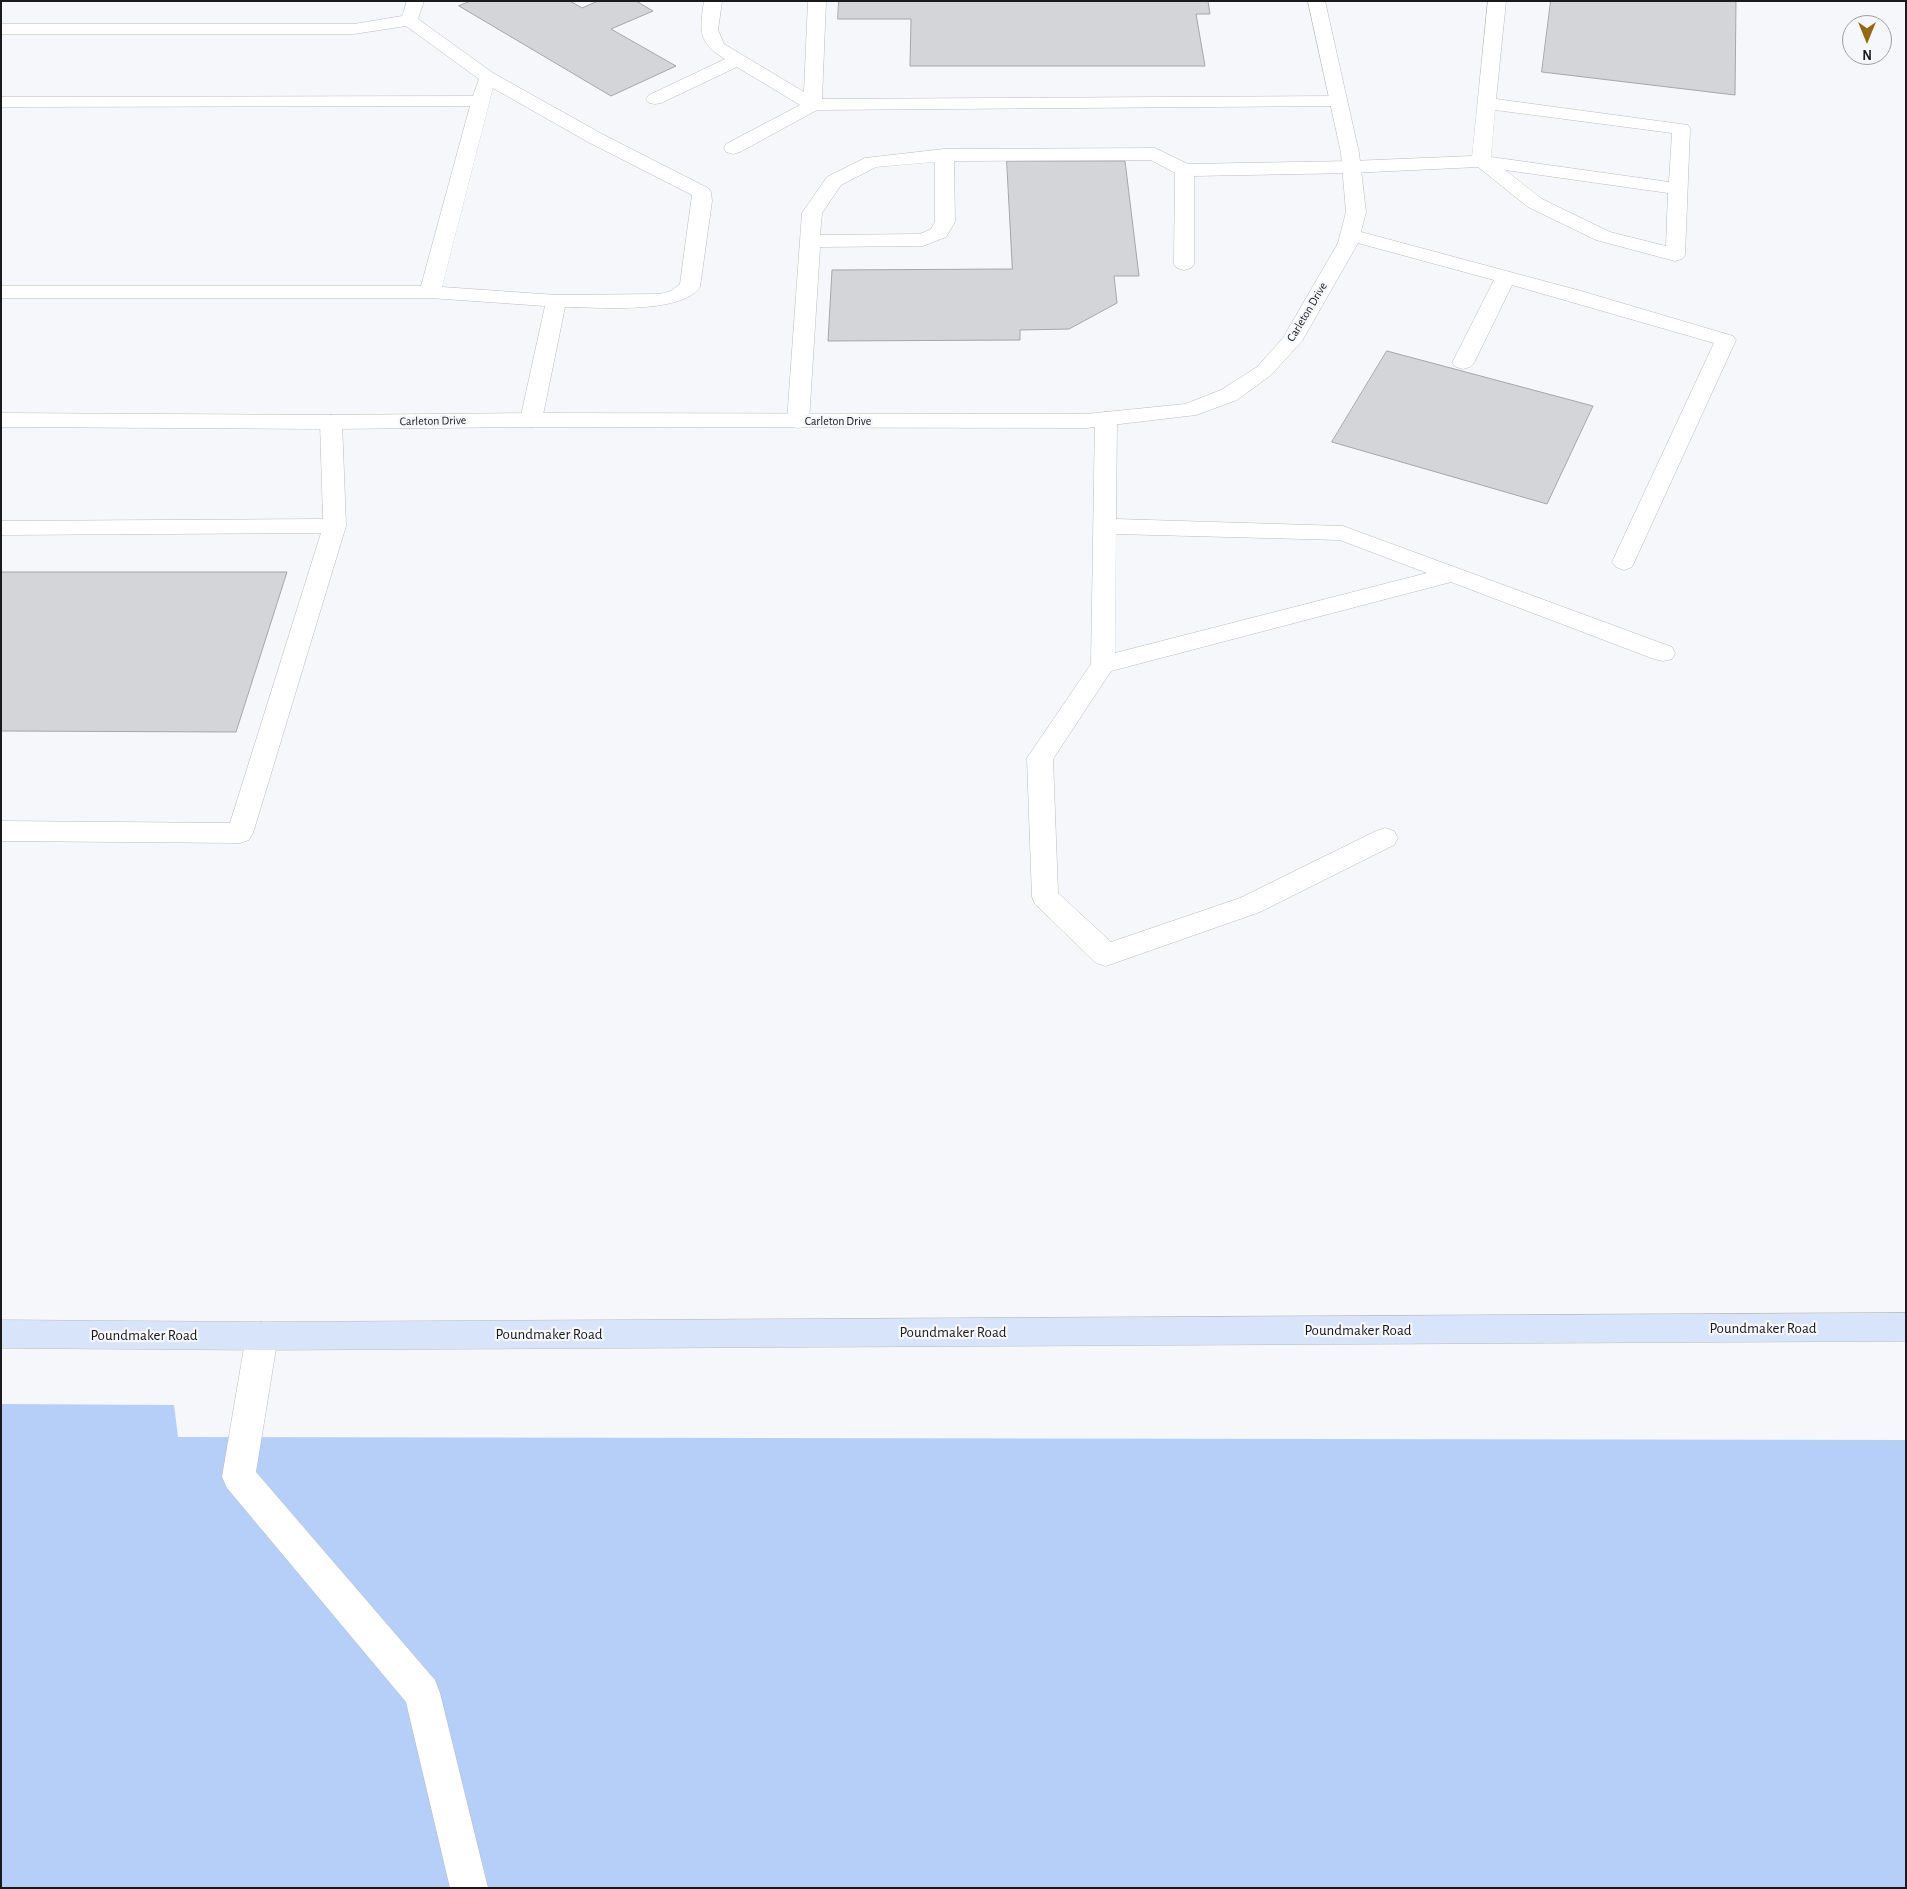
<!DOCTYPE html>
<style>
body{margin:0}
#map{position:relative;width:1907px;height:1889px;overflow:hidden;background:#f5f7fa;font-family:"Alegreya Sans",sans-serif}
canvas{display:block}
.frame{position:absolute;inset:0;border:2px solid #1a1a1c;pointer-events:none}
.north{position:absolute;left:1842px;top:15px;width:50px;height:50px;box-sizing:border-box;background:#f5f7fa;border:1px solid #9d9fa1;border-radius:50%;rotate:180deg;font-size:14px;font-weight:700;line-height:20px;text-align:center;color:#1a1a1c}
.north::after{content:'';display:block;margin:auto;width:18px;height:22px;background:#936a13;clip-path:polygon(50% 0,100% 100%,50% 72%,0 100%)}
</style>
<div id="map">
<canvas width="1907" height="1889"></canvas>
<div class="frame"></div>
<div class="north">N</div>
</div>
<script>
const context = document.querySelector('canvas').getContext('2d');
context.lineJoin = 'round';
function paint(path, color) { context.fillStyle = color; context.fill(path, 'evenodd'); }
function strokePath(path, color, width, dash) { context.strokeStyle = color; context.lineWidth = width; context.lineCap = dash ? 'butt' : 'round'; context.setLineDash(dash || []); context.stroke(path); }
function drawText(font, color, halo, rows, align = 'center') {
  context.font = font + ' "Alegreya Sans",sans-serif'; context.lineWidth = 4.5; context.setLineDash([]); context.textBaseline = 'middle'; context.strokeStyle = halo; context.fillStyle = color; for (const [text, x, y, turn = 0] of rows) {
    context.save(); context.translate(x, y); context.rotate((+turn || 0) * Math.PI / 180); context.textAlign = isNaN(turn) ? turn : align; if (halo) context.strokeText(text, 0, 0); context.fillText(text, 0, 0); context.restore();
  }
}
const green = new Path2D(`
 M1 1404 174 1405 178 1437 1906 1440V1888H1Z`);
const building = new Path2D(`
 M471 1H570L582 8 598 1H636L653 11 611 29 676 66 611 96 459 6Z
 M839 1H1208L1210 14H1196L1205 66H910L911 19H838Z
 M1551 1H1736L1735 95 1542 72Z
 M1007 161H1125L1139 276H1114L1117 303 1069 329 1020 330V340L828 341 832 270 1012 269Z
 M1387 351 1593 406 1547 504 1332 442Z
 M1 572H287L236 732 1 731Z`);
const lane = new Path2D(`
 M407 1H424L418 19 493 73 602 134 708 188 711 192 712 201 700 287C681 315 597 307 565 307L542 420 539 425 531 427 523 425 520 420 545 306 430 298H1V286H421L470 106 1 107V97L473 96 479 79 406 26 354 34H1V24H354L402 16ZM493 88 588 142 692 195 680 284 671 291 660 294 556 295 442 287Z
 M704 1H722L718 30 724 44 804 92 808 1H826L822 99 1338 96 1344 97 1347 101 1344 105 1338 106 817 110 740 152 733 154 726 152 724 148 726 144 800 105 737 67 661 103 655 104 649 103 646 99 649 95 725 59C697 42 700 30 704 1Z
 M1488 1H1506L1496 99 1688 125 1690 129 1685 255 1682 259 1675 261 1596 240 1528 207 1478 167 1351 173 1194 176V264L1191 268 1184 270 1177 268 1174 264 1175 173 1151 160 954 161 955 222 946 237 923 246 820 247 809 421 806 426 798 428 790 426 787 421 802 213 827 177 865 158 944 149 1155 148 1188 164 1351 161 1472 156ZM1495 110 1672 133 1669 182 1491 157ZM935 162V222L931 229 920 234 820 235 822 213 841 185 876 167ZM1505 170 1668 193 1666 246 1610 232 1542 199Z
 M1350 229 1581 291 1733 336 1736 340 1632 567 1624 570 1616 567 1612 562 1714 343 1512 285 1474 363 1470 367 1463 369 1456 367 1452 363 1494 280 1343 239 1340 235 1343 231Z
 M1106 412 1114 414 1117 419 1116 519 1343 526 1672 647 1675 653 1672 659 1663 661 1654 659 1451 582 1111 671 1053 759 1058 893 1111 942 1240 898 1376 831 1385 828 1394 831 1398 838 1394 845 1260 912 1106 966 1096 963 1035 904 1032 897 1027 758 1091 664 1095 419 1098 414ZM1116 534 1340 540 1427 573 1115 653Z
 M331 415 339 417 342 422 346 526 253 833 249 840 240 843 1 841V821L230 823 321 533 1 535V521L323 519 320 422 323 417Z
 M262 1322 273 1326 278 1336 256 1472 435 1680 440 1693 488 1888H450L406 1702 227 1488 222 1477 246 1336 251 1326Z`);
const street = new Path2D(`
 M1308 1H1325L1359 153 1366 212 1358 243 1302 341 1271 375 1237 400 1196 415 1086 428 531 427 331 429 1 427V413L331 415 531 413 1086 414 1185 404 1221 390 1257 367 1283 338 1338 243 1346 212 1341 153Z`);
const secondary = new Path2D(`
 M1906 1313V1341L262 1350 1 1348V1320L262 1322Z`);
const farStreetnames = [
 ["Carleton Drive",1307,312,-59],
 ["Carleton Drive",433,421,-1],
 ["Carleton Drive",838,421]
];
const streetNames = [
 ["Poundmaker Road",1763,1328],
 ["Poundmaker Road",1358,1330],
 ["Poundmaker Road",953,1332],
 ["Poundmaker Road",549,1334],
 ["Poundmaker Road",144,1335]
];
paint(green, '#b6cff8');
paint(building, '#d3d5d8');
strokePath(building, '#a4a6a9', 1);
strokePath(lane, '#b9bbbe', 1);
strokePath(street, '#b9bbbe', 1);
strokePath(secondary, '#b9bbbe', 1);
paint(lane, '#fff');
paint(street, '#fff');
paint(secondary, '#d7e4fa');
drawText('12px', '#1a1a1c', '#f5f7fa', farStreetnames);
drawText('15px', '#1a1a1c', '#f5f7fa', streetNames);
</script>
